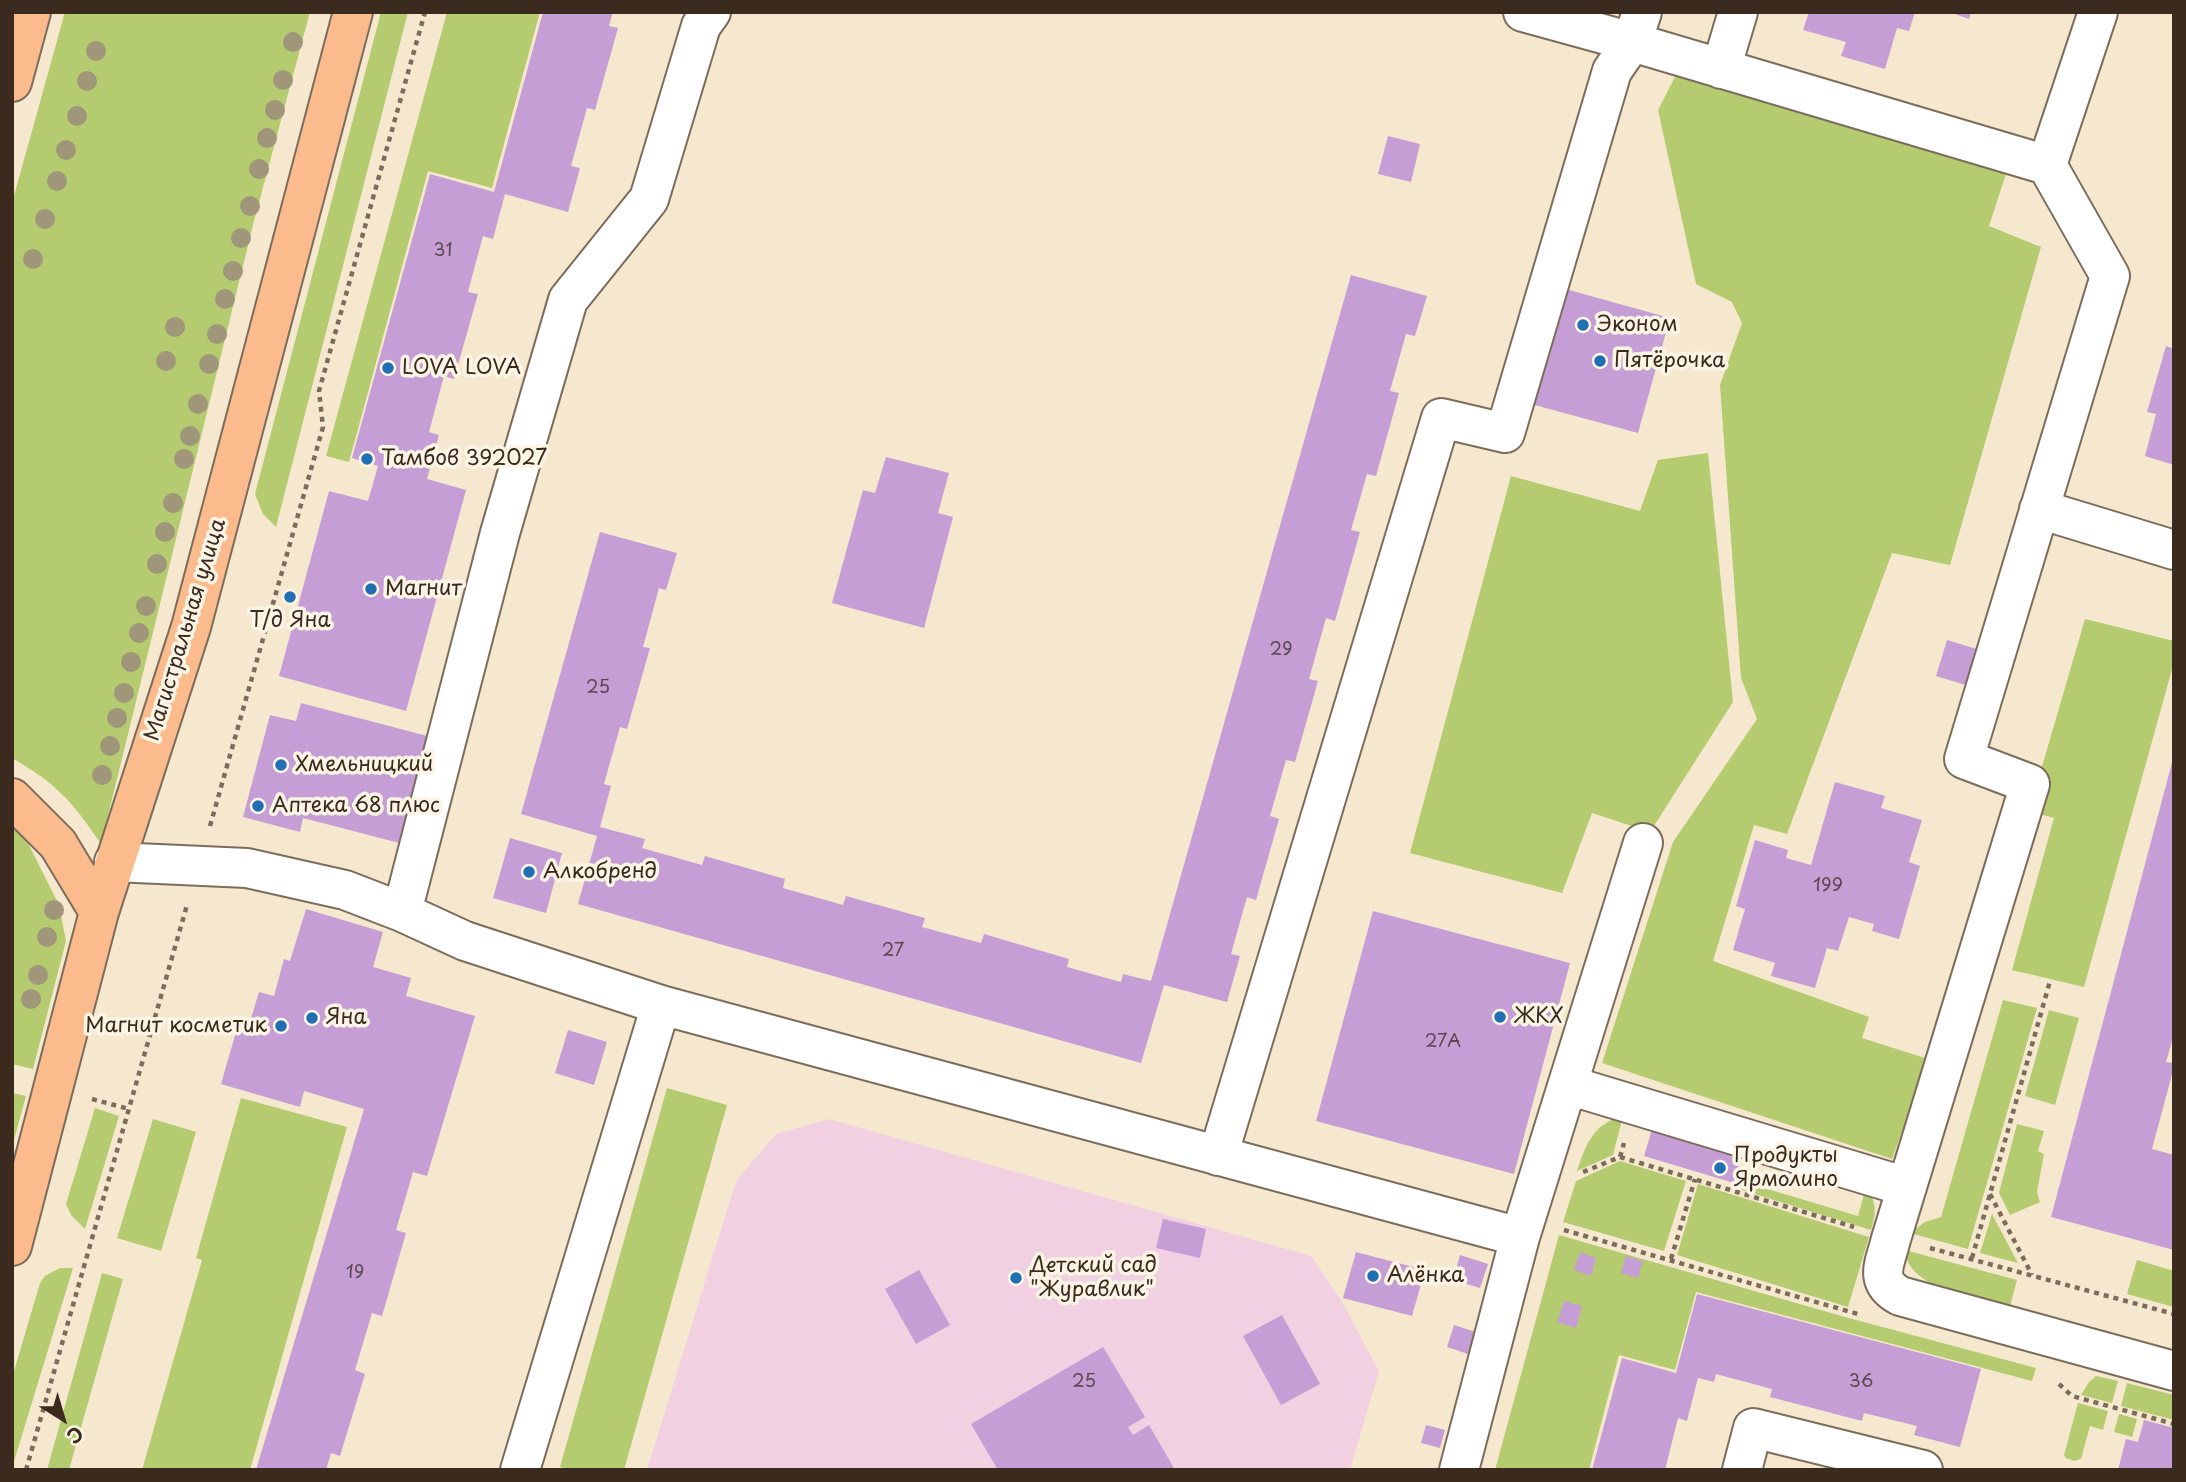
<!DOCTYPE html>
<meta charset="utf-8">
<style>
body{margin:0}
#map{position:relative;width:2186px;height:1482px;overflow:hidden;background:#f6e8cf;font-family:"Playpen Sans",sans-serif}
canvas{display:block}
.frame{position:absolute;inset:0;border:14px solid #3b2a1e;pointer-events:none}
.north{position:absolute;left:28px;top:1384px;width:70px;height:70px;-webkit-text-stroke:5px #fcf5e5;paint-order:stroke;rotate:143deg;font-size:19px;font-weight:700;line-height:28px;text-align:center;color:#3b2a1e}
.north::after{content:'';display:block;margin:auto;width:24px;height:32px;background:#3b2a1e;clip-path:polygon(50% 0,100% 100%,50% 72%,0 100%)}
</style>
<div id="map">
<canvas width="2186" height="1482"></canvas>
<div class="frame"></div>
<div class="north">С</div>
</div>
<script>
const context = document.querySelector('canvas').getContext('2d');
context.lineJoin = 'round';
function paint(path, color) { context.fillStyle = color; context.fill(path, 'evenodd'); }
function strokePath(path, color, width, dash) { context.strokeStyle = color; context.lineWidth = width; context.lineCap = dash ? 'butt' : 'round'; context.setLineDash(dash || []); context.stroke(path); }
function drawText(font, color, halo, rows, align = 'center') {
  context.font = font + ' "Playpen Sans",sans-serif'; context.lineWidth = 7; context.setLineDash([]); context.textBaseline = 'middle'; context.strokeStyle = halo; context.fillStyle = color; for (const [text, x, y, turn = 0] of rows) {
    context.save(); context.translate(x, y); context.rotate((+turn || 0) * Math.PI / 180); context.textAlign = isNaN(turn) ? turn : align; if (halo) context.strokeText(text, 0, 0); context.fillText(text, 0, 0); context.restore();
  }
}
const built = new Path2D(`
 M829 1119 1311 1256 1341 1300 1379 1371 1350 1470H647L736 1181 776 1134Z`);
const green = new Path2D(`
 M65 12H310L254 221 101 844C72 801 57 784 12 758V203Z
 M381 12H408L276 527 263 514 255 494Z
 M447 12H540L492 188 428 171 349 462 326 456Z
 M1677 73 2006 174 1989 226 2041 247 1950 565 1892 553 1787 834 1754 825 1713 961 1869 1017 1862 1038 1928 1059 1892 1159 1602 1063 1673 842 1757 719 1741 678 1720 385 1742 323 1732 302 1696 284 1658 110Z
 M1708 453 1733 702 1650 832 1592 813 1562 893 1410 853 1511 476 1640 511 1658 460Z
 M2085 619 2174 641V662L2084 987 2012 970 2054 818 2029 811Z
 M12 822 28 843 59 905 66 941 33 1069 12 1064Z
 M2003 1000 2037 1008 1968 1249 1910 1233 1925 1222 1941 1217Z
 M2049 1010 2079 1018 2055 1105 2025 1096Z
 M667 1088 727 1105 624 1470H570L560 1467Z
 M12 1093 26 1096 12 1147Z
 M241 1098 347 1127 250 1470H142L202 1260 196 1258Z
 M95 1108 119 1116 85 1229 71 1215 66 1204Z
 M1623 1116 1613 1155 1577 1171C1586 1144 1593 1124 1623 1116Z
 M153 1119 196 1132 161 1251 117 1238Z
 M2017 1124 2044 1131 2038 1151 2044 1154 2037 1192 2040 1202 2010 1215 1999 1193Z
 M1620 1161 1686 1181 1664 1251 1563 1222 1576 1181Z
 M1744 1182 1858 1216 1865 1191C1879 1199 1875 1217 1871 1230L1742 1190Z
 M1698 1184 1869 1237 1848 1307 1677 1255Z
 M1992 1214 2018 1263 1980 1253Z
 M1559 1235 1845 1317 2036 1368 2032 1381 1696 1292 1675 1370 1619 1355 1589 1470H1495Z
 M1905 1250 2017 1280 2009 1310C1980 1301 1906 1288 1905 1250Z
 M2137 1260 2174 1271V1307L2127 1294Z
 M60 1268H73L12 1468V1378L40 1283 45 1276Z
 M102 1273 123 1279 69 1470H47Z
 M2096 1376 2118 1381 2112 1403 2081 1395 2089 1382Z
 M2127 1383 2174 1395V1420L2121 1406Z
 M2078 1403 2108 1411 2103 1430 2090 1426 2081 1459 2074 1461 2066 1458 2064 1455Z
 M2119 1414 2137 1419 2132 1437 2114 1432Z`);
const building = new Path2D(`
 M543 12H613L609 26 618 28 595 110 587 108 571 166 580 168 568 212 505 194 493 239 483 236 468 292 478 294 454 379 444 376 429 432 439 435 427 479 466 490 406 711 279 676 329 491 368 501 378 466 352 458 430 174 494 192Z
 M1809 12H1915L1909 31 1897 28 1885 69 1841 56 1846 42 1803 30Z
 M1949 12H1971L1969 19Z
 M1388 136 1420 144 1411 182 1378 174Z
 M1351 275 1427 296 1415 336 1406 334 1390 391 1399 393 1376 476 1367 474 1351 530 1360 532 1335 621 1326 618 1309 679 1318 681 1295 762 1286 760 1270 816 1279 819 1256 900 1247 897 1231 954 1240 956 1227 1002 1164 985 1141 1063 578 904 597 836 521 814 600 532 677 553 666 590 659 588 643 647 650 648 627 729 620 727 604 784 611 786 600 827 645 839 642 848 702 865 705 856 785 879 783 888 843 905 846 896 925 918 922 927 981 943 984 934 1069 959 1067 967 1121 982 1123 974 1151 981Z
 M1562 288 1670 318 1638 433 1531 404Z
 M2166 346 2174 349V465L2145 456 2156 414 2147 412Z
 M886 457 949 473 938 513 953 517 924 628 832 603 863 490 875 493Z
 M1947 640 2006 658 1995 694 1936 676Z
 M301 703 435 738 407 845 303 818 300 832 243 817 270 715 296 721Z
 M2173 759 2174 1034 2166 1062 2174 1063V1067L2152 1149 2174 1155V1250L2051 1217Z
 M1835 782 1885 796 1881 808 1922 820 1909 862 1920 866 1899 939 1872 931 1874 924 1849 917 1838 951 1827 948 1815 988 1771 976 1775 963 1733 950 1745 909 1736 906 1755 840 1788 850 1786 858 1811 865Z
 M510 838 562 853 546 913 493 898Z
 M306 909 383 932 373 967 411 978 406 996 475 1016 427 1176 413 1172 396 1230 406 1233 382 1316 372 1313 355 1370 365 1374 340 1456 331 1453 326 1470H256L364 1109 304 1091 300 1107 221 1084 238 1025 248 1028 259 992 274 996 284 959 290 961Z
 M1373 911 1570 963 1514 1174 1316 1121Z
 M568 1030 607 1042 594 1085 555 1073Z
 M1653 1126 1742 1153 1734 1183 1644 1156Z
 M1163 1219 1206 1229 1200 1258 1156 1248Z
 M1356 1252 1425 1270 1412 1316 1343 1298Z
 M1580 1252 1596 1258 1591 1276 1574 1270Z
 M1460 1255 1488 1264 1480 1288 1453 1280Z
 M1626 1256 1643 1261 1638 1278 1621 1273Z
 M919 1270 950 1325 916 1344 885 1289Z
 M1697 1294 1981 1369 1960 1447 1914 1435 1917 1426 1864 1413 1862 1421 1770 1397 1772 1389 1716 1374 1714 1382 1698 1378 1687 1421 1678 1418 1665 1470H1592L1622 1358 1676 1373Z
 M1564 1301 1582 1306 1576 1328 1557 1322Z
 M1282 1315 1320 1384 1281 1405 1243 1336Z
 M1454 1325 1476 1332 1468 1354 1447 1347Z
 M1103 1347 1145 1417 1128 1427 1133 1435 1149 1425 1175 1470H998L971 1424Z
 M2144 1420 2174 1428V1470H2118L2126 1439 2138 1442Z
 M1426 1425 1445 1430 1440 1448 1421 1443Z`);
const path = new Path2D(`
 M210 826 323 427 319 391 425 12
 M92 1099 129 1109
 M1620 1157 1854 1227
 M1583 1172 1620 1157 1624 1143
 M1990 1194 2032 1275
 M1564 1230 1858 1314
 M1930 1248 2174 1314
 M1972 1258 2050 981
 M1671 1259 1695 1179
 M2059 1384 2072 1396 2174 1424
 M26 1470 187 905`);
const minor = new Path2D(`
 M1523 12 1632 42 2047 165 2098 12
 M1721 69 1738 12
 M2047 165 2110 276 1964 759 2030 784 1891 1239C1885 1264 1873 1281 1900 1296L2174 1371
 M2039 509 2174 550
 M114 862 247 868 345 890 402 912 465 941 661 1005 1520 1237
 M402 912 500 533 568 300 649 199 701 26 711 12
 M1568 1085 1907 1187
 M1218 1156 1441 418 1505 433 1612 71 1632 42 1642 12
 M520 1470 661 1005
 M1459 1470 1520 1237 1643 843
 M1742 1470 1753 1428 1923 1470`);
const major = new Path2D(`
 M12 82 31 12
 M12 798 58 844 99 912
 M12 1246 99 912 191 627 353 12`);
const trees = [
 [293,42],
 [96,51],
 [283,80],
 [87,81],
 [275,110],
 [77,116],
 [267,138],
 [66,150],
 [259,169],
 [57,181],
 [250,206],
 [45,219],
 [241,238],
 [33,259],
 [233,271],
 [225,299],
 [175,327],
 [217,334],
 [166,361],
 [209,364],
 [198,404],
 [190,436],
 [184,459],
 [173,503],
 [165,532],
 [157,564],
 [146,606],
 [139,633],
 [131,662],
 [124,693],
 [117,718],
 [110,746],
 [102,775],
 [54,910],
 [47,937],
 [38,975],
 [31,999]
];
const markers = [
 [1583,325,7,"#1f6fb2"],
 [1600,361,7,"#1f6fb2"],
 [388,368,7,"#1f6fb2"],
 [367,459,7,"#1f6fb2"],
 [371,589,7,"#1f6fb2"],
 [290,597,7,"#1f6fb2"],
 [281,765,7,"#1f6fb2"],
 [258,806,7,"#1f6fb2"],
 [529,872,7,"#1f6fb2"],
 [1500,1017,7,"#1f6fb2"],
 [312,1018,7,"#1f6fb2"],
 [281,1026,7,"#1f6fb2"],
 [1720,1168,7,"#1f6fb2"],
 [1373,1276,7,"#1f6fb2"],
 [1016,1278,7,"#1f6fb2"]
];
const numberNames = [
 ["31",443,251],
 ["29",1281,650],
 ["25",598,688],
 ["199",1828,886],
 ["27",893,951],
 ["27А",1443,1042],
 ["19",355,1273],
 ["25",1084,1382],
 ["36",1861,1382]
];
const poiNames = [
 ["Эконом",1597,325],
 ["Пятёрочка",1614,361],
 ["LOVA LOVA",402,368],
 ["Тамбов 392027",381,459],
 ["Магнит",385,589],
 ["Т/д Яна",290,621,"center"],
 ["Хмельницкий",295,765],
 ["Аптека 68 плюс",272,806],
 ["Алкобренд",543,872],
 ["ЖКХ",1514,1017],
 ["Яна",326,1018],
 ["Магнит косметик",267,1026,"right"],
 ["Продукты",1734,1156],
 ["Ярмолино",1734,1180],
 ["Детский сад",1030,1266],
 ["\"Журавлик\"",1030,1290],
 ["Алёнка",1387,1276]
];
const streetNames = [
 ["Магистральная улица",186,630,-73]
];
paint(built, '#f1d0e2');
paint(green, '#b4cb6f');
paint(building, '#c59ed5');
strokePath(minor, '#7c6c5c', 42);
strokePath(major, '#7c6c5c', 42);
strokePath(path, '#7c6c5c', 4.5, [5, 5]);
strokePath(minor, '#fff', 38);
strokePath(major, '#fbbb8d', 38);
context.fillStyle = '#a09679';
for (const [x, y] of trees) { context.beginPath(); context.arc(x, y, 10, 0, 2 * Math.PI); context.fill(); }
for (const [x, y, r, color] of markers) { const dot = new Path2D(); dot.arc(x, y, r, 0, 2 * Math.PI); context.fillStyle = color; context.fill(dot); strokePath(dot, '#fcf5e5', 2.5); }
drawText('18px', '#5e474c', null, numberNames);
drawText('21px', '#3b2a1e', '#fcf5e5', poiNames, 'left');
drawText('21px', '#3b2a1e', '#fcf5e5', streetNames);
</script>
